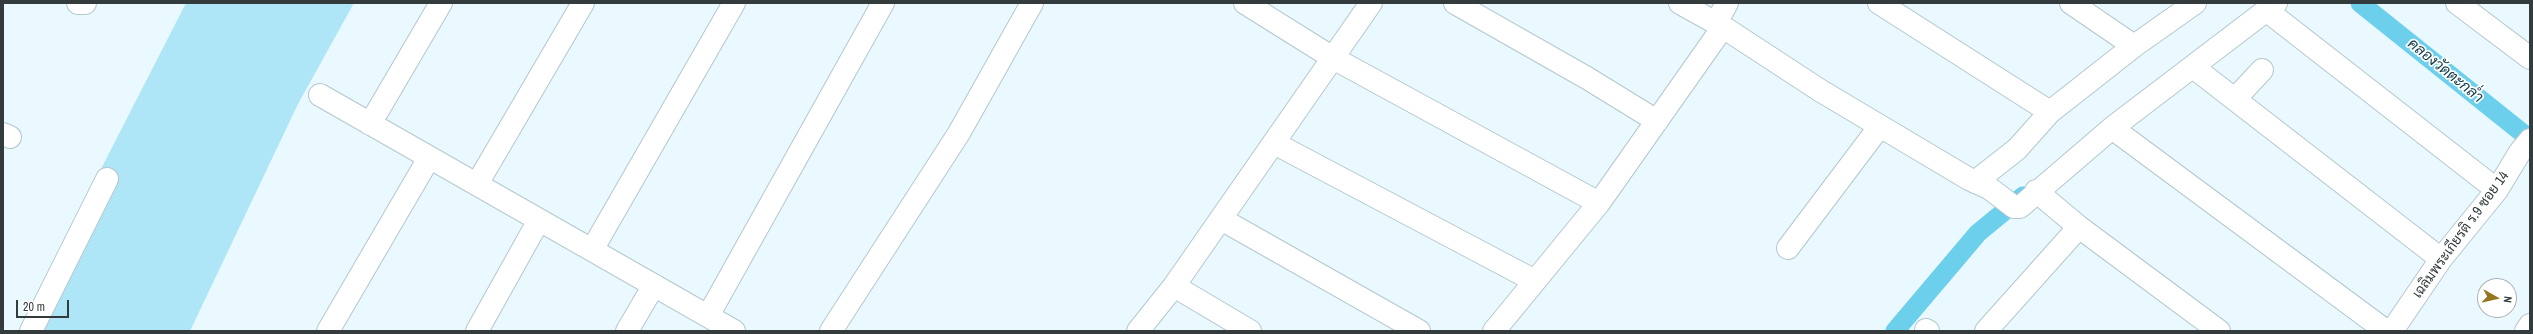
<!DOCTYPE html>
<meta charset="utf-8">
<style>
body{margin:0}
#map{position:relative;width:2533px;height:334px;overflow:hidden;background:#e9f9ff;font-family:"Archivo Narrow",sans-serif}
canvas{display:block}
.frame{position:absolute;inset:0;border:4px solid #333b3d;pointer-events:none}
.north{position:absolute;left:2477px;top:278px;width:40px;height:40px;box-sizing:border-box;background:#fff;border:1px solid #adb1b1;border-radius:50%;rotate:98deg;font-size:11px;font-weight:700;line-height:16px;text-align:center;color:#333b3d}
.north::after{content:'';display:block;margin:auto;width:14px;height:18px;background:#95761e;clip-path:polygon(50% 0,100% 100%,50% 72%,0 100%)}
.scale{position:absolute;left:16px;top:300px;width:53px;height:18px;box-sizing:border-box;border:2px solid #333b3d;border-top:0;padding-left:5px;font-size:12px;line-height:14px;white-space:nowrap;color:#333b3d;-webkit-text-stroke:3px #fff;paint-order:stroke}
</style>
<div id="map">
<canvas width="2533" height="334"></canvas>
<div class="frame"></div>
<div class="north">N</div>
<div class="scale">20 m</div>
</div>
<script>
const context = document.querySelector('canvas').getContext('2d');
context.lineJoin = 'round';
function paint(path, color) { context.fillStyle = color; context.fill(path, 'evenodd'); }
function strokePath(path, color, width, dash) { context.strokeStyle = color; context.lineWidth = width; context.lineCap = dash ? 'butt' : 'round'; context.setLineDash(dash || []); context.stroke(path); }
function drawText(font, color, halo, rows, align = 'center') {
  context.font = font + ' "Archivo Narrow",Sarabun,sans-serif'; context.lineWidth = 3.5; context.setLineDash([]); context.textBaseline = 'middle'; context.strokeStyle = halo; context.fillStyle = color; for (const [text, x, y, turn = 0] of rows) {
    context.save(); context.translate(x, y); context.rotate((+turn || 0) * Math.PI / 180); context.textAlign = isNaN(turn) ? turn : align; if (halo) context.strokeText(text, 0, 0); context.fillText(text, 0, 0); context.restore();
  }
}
const green = new Path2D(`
 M186 3H354L298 104 190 331H18Z`);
const canal = new Path2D(`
 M2360 3 2530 139
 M1895 331 1978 233 2023 196`);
const minor = new Path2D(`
 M78 3H85
 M1245 3 1333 58 1599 203
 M1455 3 1587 78 1657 121
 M1680 3 1723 27 1821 91 1969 179 1989 188 2014 207H2020L2112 128 2276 3
 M1879 3 2050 112
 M2071 3 2134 46
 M2457 3 2530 58
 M2266 10 2497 190
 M1716 23 1727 3
 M2193 67 2441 259
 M320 95 734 331
 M2235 99 2262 70
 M370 124 441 3
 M2112 128 2386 331
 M3 134 10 137
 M1274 143 1535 281
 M1975 182 2017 149 2050 112 2134 46 2195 3
 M477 184 583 3
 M2036 191 2079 227 2219 331
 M1221 219 1419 331
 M1788 248 1880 126
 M592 250 734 3
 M1174 286 1250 331
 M708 316 883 3
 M1926 330 1928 331
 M31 331 107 179
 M328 331 429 158
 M477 331 539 220
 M627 331 654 285
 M831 331 959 133 1032 3
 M1138 331 1174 286 1371 3
 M1494 331 1599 203 1723 27
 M1986 331 2079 227
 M2392 331 2441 259 2497 190 2520 152 2530 140
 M2526 331 2530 325`);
const streetNames = [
 ["เฉลิมพระเกียรติ ร.9 ซอย 14",2461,235,-54]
];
const waterNames = [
 ["คลองวัดตะกล่ำ",2445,71,39]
];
paint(green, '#aee6f7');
strokePath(canal, '#6ccfeb', 19);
strokePath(minor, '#b4c7cd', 24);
strokePath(minor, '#fff', 22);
drawText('14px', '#333b3d', '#fff', streetNames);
drawText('italic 15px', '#0b3a46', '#fff', waterNames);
</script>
